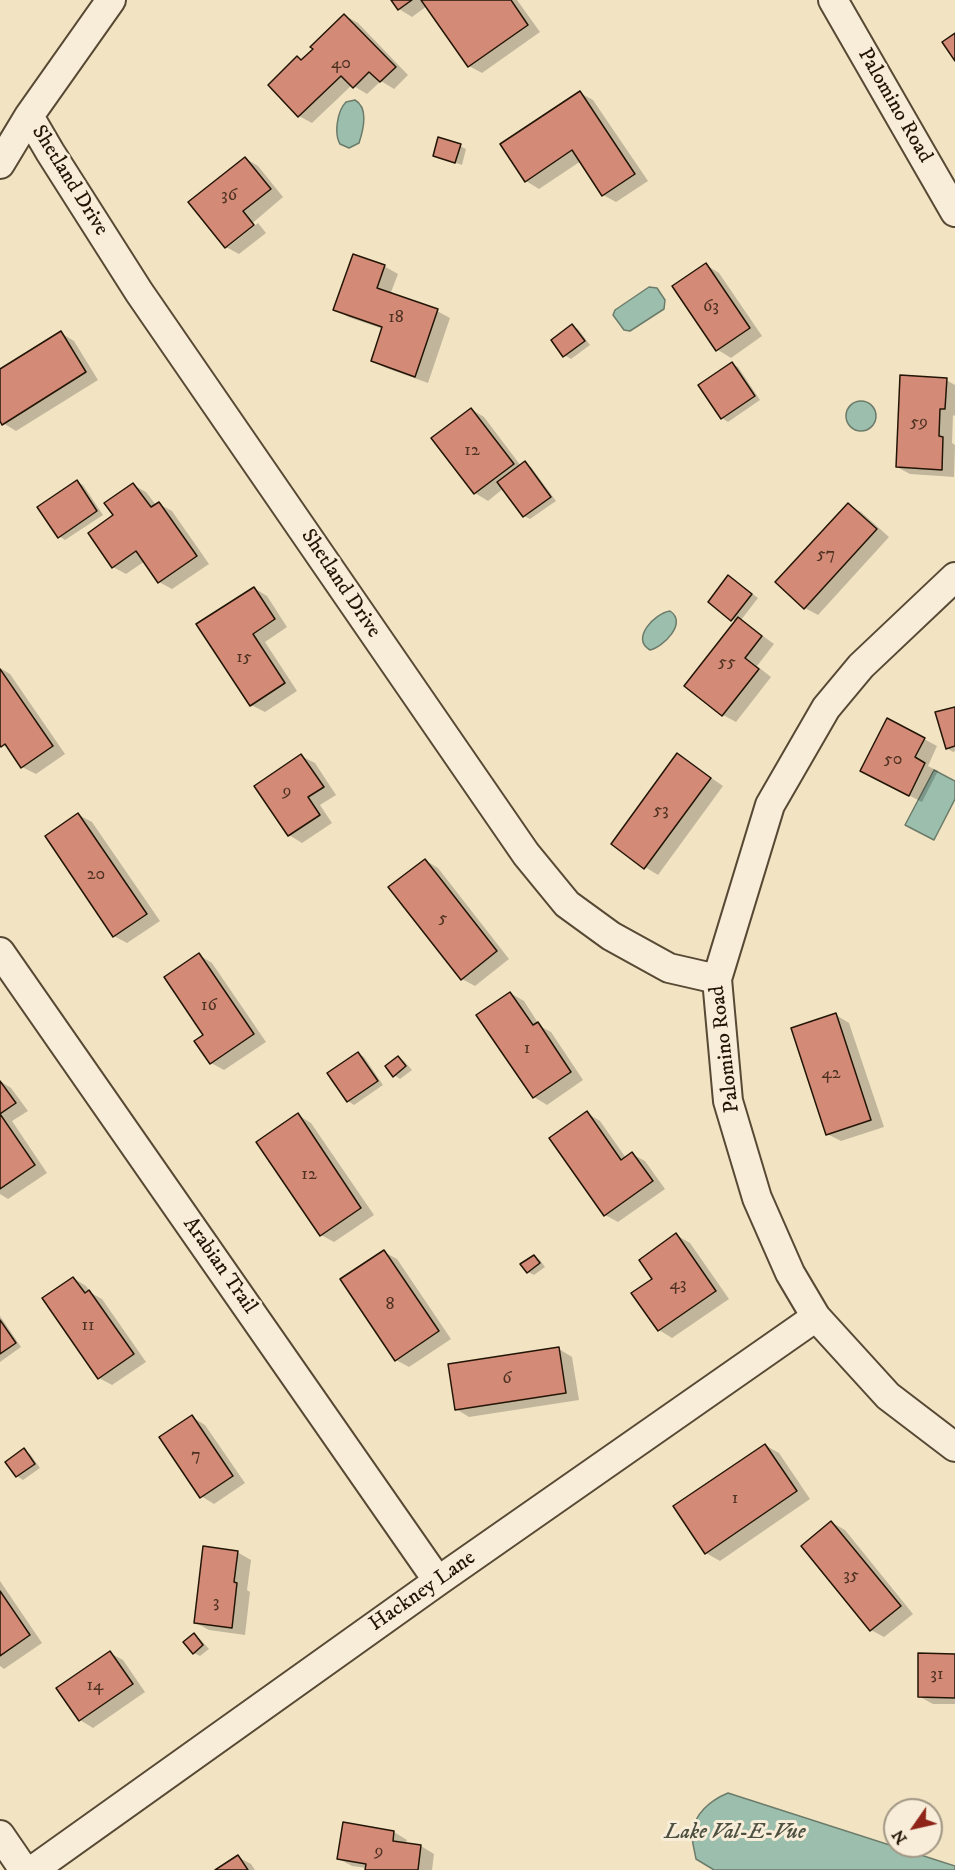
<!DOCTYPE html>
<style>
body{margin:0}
#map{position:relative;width:955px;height:1870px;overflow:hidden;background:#f2e4c3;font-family:"IM FELL DW Pica",serif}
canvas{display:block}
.north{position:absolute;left:883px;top:1798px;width:60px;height:60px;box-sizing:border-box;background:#f7edd8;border:2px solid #a29784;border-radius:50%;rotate:236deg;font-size:16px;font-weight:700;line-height:24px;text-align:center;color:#231505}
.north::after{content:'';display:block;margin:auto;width:21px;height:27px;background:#8f2418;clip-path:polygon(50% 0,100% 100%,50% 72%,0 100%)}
</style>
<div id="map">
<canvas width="955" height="1870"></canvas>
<div class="north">N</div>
</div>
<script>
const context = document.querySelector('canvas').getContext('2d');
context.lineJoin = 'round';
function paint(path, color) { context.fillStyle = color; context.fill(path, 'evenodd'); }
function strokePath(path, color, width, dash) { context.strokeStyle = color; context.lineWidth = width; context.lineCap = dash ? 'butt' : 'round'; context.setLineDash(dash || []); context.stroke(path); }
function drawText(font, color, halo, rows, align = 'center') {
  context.font = font + ' "IM FELL DW Pica",serif'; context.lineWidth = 6; context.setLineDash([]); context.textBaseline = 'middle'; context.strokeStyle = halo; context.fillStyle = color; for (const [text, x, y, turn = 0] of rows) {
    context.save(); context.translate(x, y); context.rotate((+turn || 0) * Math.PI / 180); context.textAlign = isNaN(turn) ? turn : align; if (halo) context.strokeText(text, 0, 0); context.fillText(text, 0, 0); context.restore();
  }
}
const water = new Path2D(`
 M355 100C369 108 363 131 359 143L349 148 340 144C334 134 337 111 346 102Z
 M649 287 657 288 665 300 664 309 630 331 624 330 613 315 615 310Z
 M846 416a15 15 0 1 1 30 0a15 15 0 1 1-30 0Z
 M670 611C688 623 663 647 650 650 630 639 655 613 670 611Z
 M934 770 955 781V799L934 840 905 825Z
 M728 1793 955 1866V1870H714L696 1859C695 1852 692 1843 692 1835 693 1814 711 1800 728 1793Z`);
const shadow = new Path2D(`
 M393 0H517L540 32 482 73 469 66 427 6 412 17 399 9Z
 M344 15 358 23 408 75 394 89 381 81 367 94 352 85 312 123 299 116 303 61Z
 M580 93 593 100 648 181 616 202 603 195 581 161 539 189 526 181Z
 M460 146 466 149 462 165 435 156Z
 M245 158 258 166 283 197 228 244V247L258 223 266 233 239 254 226 247Z
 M706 265 719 273 762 336 731 358 718 350 674 286Z
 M384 266 398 274 390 295 437 311 450 318 428 383 386 368 372 361 383 329 348 317 335 309Z
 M572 326 578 329 590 345 571 359 564 355Z
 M61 333 74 341 98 380 16 431 3 423 0 418V371Z
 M732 364 738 367 760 400 728 422 722 418Z
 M946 380 955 385V416L953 415 952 443 955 445 954 477 910 474 897 467Z
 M471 409 484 417 521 466 525 463 531 467 556 501 530 519 524 516 504 488 488 501 475 493Z
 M77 482 83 485 103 515 65 540 59 536Z
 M133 485 146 492 156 505 159 504 172 511 209 564 172 589 159 582 145 561 126 574 113 567 115 515Z
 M848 505 861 512 889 537 818 615 805 608Z
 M735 581 758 598 741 620 774 644 757 666 771 677 736 722 723 715 736 622 710 602Z
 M254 588 267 596 287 627 265 642 297 691 265 712 251 705Z
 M0 668 10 674 65 754 36 774 22 767 12 751 0 742Z
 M955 708V751L953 752 947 748Z
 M924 739 937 746 928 766 938 771 922 802 875 778Z
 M678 755 723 786 658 875 645 867Z
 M301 756 315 763 336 795 320 805 332 823 302 843 289 835Z
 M79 815 92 822 160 921 127 943 114 936Z
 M425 860 438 868 509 959 475 986 462 979Z
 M199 955 212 963 266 1042 224 1070 211 1063Z
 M510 993 524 1001 540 1026 551 1032 583 1080 547 1105 534 1097Z
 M836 1015 849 1023 884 1127 841 1141 827 1134Z
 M358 1053 364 1057 383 1085 354 1105 348 1101Z
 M398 1057 404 1061 412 1070 400 1079 394 1075Z
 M0 1081 11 1088 28 1111 12 1121 47 1173 8 1199 0 1194Z
 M587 1113 600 1121 626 1158 632 1154 645 1161 665 1189 618 1222 605 1215Z
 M298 1115 311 1123 374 1215 334 1242 321 1235Z
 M676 1235 690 1243 729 1299 672 1338 659 1330 654 1279Z
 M384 1252 397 1259 451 1339 409 1367 396 1360Z
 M534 1256 540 1260 545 1267 534 1275 528 1272Z
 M73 1278 86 1286 91 1293 102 1299 146 1362 112 1385 99 1378Z
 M0 1316 21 1347 0 1362Z
 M559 1349 572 1357 579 1400 469 1417 456 1409Z
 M192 1417 205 1425 245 1483 214 1504 201 1496Z
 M765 1445 779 1453 810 1499 720 1561 706 1553 675 1507Z
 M24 1450 30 1454 40 1468 23 1480 17 1476Z
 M831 1522 845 1530 913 1614 884 1637 871 1630Z
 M237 1552 251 1560 247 1590 250 1592 245 1635 209 1630 196 1623Z
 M0 1581 42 1643 4 1669 0 1666Z
 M194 1635 200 1639 209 1649 200 1656 194 1653Z
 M110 1653 123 1660 145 1692 93 1728 80 1720Z
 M955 1655V1704H933L920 1697Z
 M394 1832 407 1840 406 1844 421 1846 434 1854 432 1870H367V1868L352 1866 339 1859Z
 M238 1857 251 1864 255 1870H218Z`);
const building = new Path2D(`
 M391 0H412L398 10Z
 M421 0H511L528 25 468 67Z
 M344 14 396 67 380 82 369 72 353 88 341 76 298 117 268 85 297 56 301 60 313 49 310 47Z
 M955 33V61L942 42Z
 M580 91 635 174 602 196 572 150 525 182 500 144Z
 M438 137 461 144 455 163 433 156Z
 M245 157 271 189 243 211 254 225 225 248 188 202Z
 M353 254 385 265 377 288 438 309 415 377 371 361 382 327 333 310Z
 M706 263 750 328 716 351 672 286Z
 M572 324 585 341 563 357 551 340Z
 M61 331 86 372 2 425 0 421V369Z
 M732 362 755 396 721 419 698 385Z
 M900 375 947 378 945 409H940L939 436 943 437 942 470 896 467Z
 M471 408 514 464 474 494 431 438Z
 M525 461 551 497 523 517 497 482Z
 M77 480 97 511 58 538 37 507Z
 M133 483 151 507 159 502 197 556 158 583 136 551 112 568 88 533 113 515 104 503Z
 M848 503 877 529 804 609 775 582Z
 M728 575 752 594 731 621 708 602Z
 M254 587 275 619 253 634 285 683 250 706 196 624Z
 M738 617 762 636 745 658 759 669 722 716 684 686Z
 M0 669 53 746 21 768 5 744 1 747 0 745Z
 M955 707V746L946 749 935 712Z
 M887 718 925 738 915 757 925 763 909 796 860 771Z
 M677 753 711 778 644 869 611 844Z
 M301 754 324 787 308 797 320 815 288 836 254 786Z
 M78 813 147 914 113 937 45 836Z
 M425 859 497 951 461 980 388 887Z
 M199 953 254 1034 210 1064 194 1041 203 1035 164 977Z
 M510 992 533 1025 538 1022 571 1072 533 1098 476 1015Z
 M836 1013 871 1120 826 1135 791 1028Z
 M358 1052 378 1081 347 1102 327 1073Z
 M398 1056 406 1066 393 1077 385 1066Z
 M0 1081 16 1103 0 1114Z
 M587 1111 621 1160 632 1152 653 1181 604 1216 549 1138Z
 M298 1113 361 1208 320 1236 256 1142Z
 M0 1114 35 1165 0 1189Z
 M676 1233 716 1291 658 1331 631 1293 652 1279 639 1260Z
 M384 1250 439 1331 395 1361 340 1279Z
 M534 1255 540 1263 527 1273 520 1264Z
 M73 1277 85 1293 89 1290 134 1354 98 1379 42 1298Z
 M0 1320 16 1343 0 1354Z
 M559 1347 566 1393 455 1410 448 1364Z
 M192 1415 233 1476 200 1498 159 1437Z
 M765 1444 797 1491 705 1554 673 1506Z
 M24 1448 35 1464 16 1477 5 1462Z
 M831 1521 901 1606 870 1631 801 1546Z
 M203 1546 238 1551 234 1582 237 1583 232 1628 194 1623Z
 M0 1591 30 1635 0 1656Z
 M194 1633 203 1645 193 1654 183 1642Z
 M110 1651 133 1684 79 1721 56 1688Z
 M918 1653 955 1654V1698L918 1697Z
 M343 1822 394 1831 393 1841 421 1845 418 1870H365L366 1864 337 1859Z
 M238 1855 248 1870H215Z`);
const minor = new Path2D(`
 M833 0 955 212
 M29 116 50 152 139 292 526 854 567 904 611 936 669 968 717 979
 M0 164 29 116 111 0
 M955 577 861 666 826 708 770 805 717 979 728 1101 757 1198 790 1273 816 1317 888 1396 955 1447
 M0 952 438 1581
 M0 1835 24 1870
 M33 1870 438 1581 816 1317`);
const numberNames = [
 ["40",341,64],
 ["36",229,196],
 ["63",711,307],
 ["18",396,318],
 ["59",919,423],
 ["12",472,451],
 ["57",826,555],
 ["15",244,658],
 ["55",727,663],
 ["50",893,760],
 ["9",287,792],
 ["53",661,811],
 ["20",96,875],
 ["5",443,919],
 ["16",209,1006],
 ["1",527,1049],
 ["42",831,1074],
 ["12",309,1175],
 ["43",678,1285],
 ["8",390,1305],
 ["11",88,1326],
 ["6",507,1379],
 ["7",196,1456],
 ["1",735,1499],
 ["35",851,1576],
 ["3",216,1603],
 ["31",937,1675],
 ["14",95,1686],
 ["9",379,1852]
];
const streetNames = [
 ["Palomino Road",894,106,60],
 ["Shetland Drive",69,181,58],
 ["Shetland Drive",340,584,56],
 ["Palomino Road",726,1049,-97],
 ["Arabian Trail",219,1266,55],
 ["Hackney Lane",423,1592,-35]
];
const waterNames = [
 ["Lake Val-E-Vue",735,1833]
];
paint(water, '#9cbfad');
strokePath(water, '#6c7b6a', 1.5);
paint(shadow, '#0003');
paint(building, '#d38a77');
strokePath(building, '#231505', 1.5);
strokePath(minor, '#574934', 32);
strokePath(minor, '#f7edd8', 28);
drawText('18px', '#4f3222', null, numberNames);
drawText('21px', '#231505', '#f7edd8', streetNames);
drawText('italic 22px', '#4d5040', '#f7edd8', waterNames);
</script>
